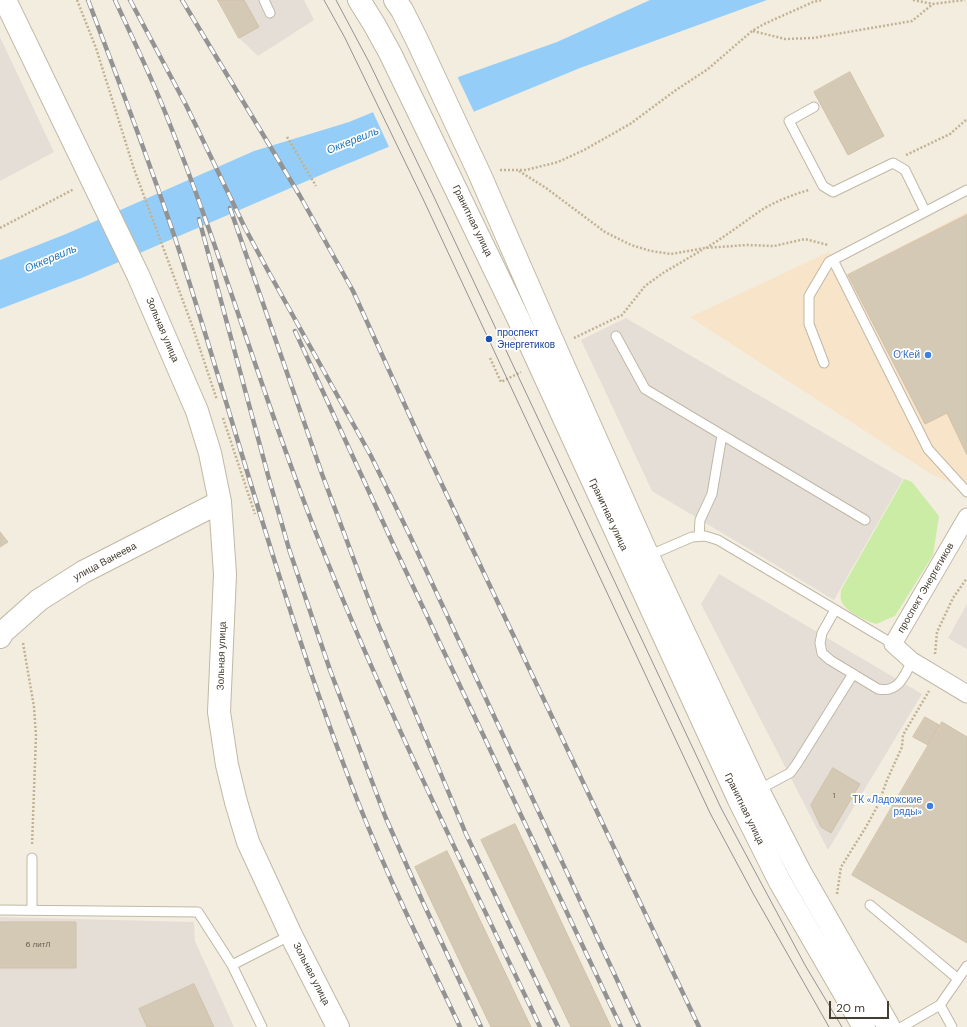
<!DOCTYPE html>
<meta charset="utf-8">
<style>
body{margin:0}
#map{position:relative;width:967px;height:1027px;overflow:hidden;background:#f3ede0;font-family:"DM Sans",sans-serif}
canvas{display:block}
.scale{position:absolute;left:829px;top:1001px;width:60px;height:18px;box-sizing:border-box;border:2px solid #443d31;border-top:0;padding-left:5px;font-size:12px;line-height:14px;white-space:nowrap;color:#443d31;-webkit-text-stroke:3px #fff;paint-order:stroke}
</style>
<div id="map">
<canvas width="967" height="1027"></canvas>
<div class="scale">20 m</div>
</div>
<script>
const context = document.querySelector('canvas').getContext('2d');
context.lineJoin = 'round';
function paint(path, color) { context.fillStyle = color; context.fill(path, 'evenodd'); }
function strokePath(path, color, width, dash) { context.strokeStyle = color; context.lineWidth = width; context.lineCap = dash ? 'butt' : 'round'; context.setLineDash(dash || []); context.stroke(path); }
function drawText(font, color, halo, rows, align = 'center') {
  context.font = font + ' "DM Sans",sans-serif'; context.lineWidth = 3.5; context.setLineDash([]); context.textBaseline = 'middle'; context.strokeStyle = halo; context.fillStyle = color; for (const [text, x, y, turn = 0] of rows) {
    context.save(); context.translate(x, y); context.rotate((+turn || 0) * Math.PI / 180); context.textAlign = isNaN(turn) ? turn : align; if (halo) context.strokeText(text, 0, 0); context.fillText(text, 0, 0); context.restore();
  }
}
const commercial = new Path2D(`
 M967 212V490L931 474 690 317 829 252 846 275Z`);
const industrial = new Path2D(`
 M218 0H304L314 20 258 56 239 38Z
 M0 37 54 152 0 181Z
 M626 318 903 479 834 600 652 491 581 340Z
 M719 574 922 694 828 850 701 604Z
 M967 604V649L948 638Z
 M0 917 194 922 195 941 234 1027H0Z`);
const green = new Path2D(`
 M904 479 912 482 939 516 933 555 895 616 876 624C866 621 844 611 841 600 840 597 841 593 841 590Z`);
const water = new Path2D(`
 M650 0H767L580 68 330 171 84 277 0 309V260L66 234 254 151 349 122 461 76 557 42Z`);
const pier = new Path2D(`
 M457 76 475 114 390 149 372 110Z`);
const building = new Path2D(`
 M218 0H244L259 27 239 38Z
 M850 72 884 136 848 155 814 92Z
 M967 215V455L947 413 925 424 848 275Z
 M0 532 8 542 0 547Z
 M925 717 939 725 928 745 913 737Z
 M942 722 967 737V943L852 875Z
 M833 768 860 784 831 833 821 827 811 805Z
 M515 824 611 1027H571L481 840Z
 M447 851 531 1027H491L415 867Z
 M0 922H76V968H0Z
 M194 984 214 1027H147L139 1009Z`);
const path = new Path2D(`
 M77 0 96 48 134 169 193 328 217 400
 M913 0 933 4 965 0
 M753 31 785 39 813 38 912 21 933 4
 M287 137 316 186
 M906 155 950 134 967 119
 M500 170H526L558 162 584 150 630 124 676 90 708 69 752 31 764 24 813 2 822 0
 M519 171 546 188 605 232 631 245 651 251 671 254 705 248 747 245 774 246 805 239 828 245
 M0 228 74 189
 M706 248C726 236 744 222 763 209 777 201 794 194 809 190
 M574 338 622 315 645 286 663 273 702 250
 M490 358 501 382 521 372
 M223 418 255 514
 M23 643 34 707 36 736 32 845
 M935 654 937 632 953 598 967 578
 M837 894 841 867 866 827 878 805 887 780 902 747 903 735 929 691`);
const service = new Path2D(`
 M264 0 270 13
 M814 107 789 121 823 186 833 192 893 163 905 170 925 211
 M833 260 928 449 967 492
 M616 336 645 389 865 520
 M824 363 809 324V296L829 262 967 190
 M699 536 700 520 712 494 722 435
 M648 556 692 537 705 536 718 540 893 644
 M835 610 822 633 820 643 822 653 830 660 878 689C899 693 904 676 912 661
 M758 790 790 773 796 765 853 674
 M870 905 958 979
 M0 910 198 912 232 965 291 935
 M32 910V858
 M232 965 262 1027
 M940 1005 952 1027
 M902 1027 940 1005 967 966`);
const minor = new Path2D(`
 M967 517 893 644 912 661 967 694`);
const tertiary = new Path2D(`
 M5 0 138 275 197 411 210 453 220 502 225 574 219 712 227 765 236 802 248 842 291 935 338 1027
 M359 0 374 24 390 53 518 318 739 800 780 882 864 1027
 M395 0 402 10 417 40 480 175 556 349 648 556 758 790 800 872 889 1027
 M0 637 3 632 39 600 83 572 220 502`);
const tram = new Path2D(`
 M324 0 345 38 424 201 710 813 754 895 829 1027
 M336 0 369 62 434 197 721 808 805 965 842 1027`);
const rail = new Path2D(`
 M88 0C120 84 152 168 180 253 236 428 283 605 348 776 380 862 421 944 460 1027
 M115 0C132 37 150 74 165 112 221 251 262 395 316 533 382 702 463 864 540 1027
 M130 0 186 105 245 228 267 269 371 456 411 538 639 1027
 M182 0 300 196 353 291 418 434 699 1027
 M230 208 322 474 376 619 466 834 558 1027
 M199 219 269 479 289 549 330 670 385 816 421 898 481 1027
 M295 331 394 546 621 1027`);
const markers = [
 [489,339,4,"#1a4fb4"],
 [928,355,4,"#3f7fe0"],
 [930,806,4,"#3f7fe0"]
];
const numberNames = [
 ["1",834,796],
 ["6 литЛ",38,945]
];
const streetNames = [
 ["Гранитная улица",472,221,64],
 ["Зольная улица",162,330,67],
 ["Гранитная улица",608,515,65],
 ["улица Ванеева",105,562,-28],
 ["проспект Энергетиков",926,588,-60],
 ["Зольная улица",222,656,-88],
 ["Гранитная улица",744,809,64],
 ["Зольная улица",311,974,63]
];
const transitNames = [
 ["проспект",497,333],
 ["Энергетиков",497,345]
];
const shopNames = [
 ["О’Кей",920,355],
 ["ТК «Ладожские",922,800],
 ["ряды»",922,812]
];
const waterNames = [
 ["Оккервиль",353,141,-22],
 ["Оккервиль",51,259,-23]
];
paint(commercial, '#f8e4c8');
paint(industrial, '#e4ded6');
paint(green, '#cbeca4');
paint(water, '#94cef8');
paint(pier, '#f3ede0');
paint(building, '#d4c9b5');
strokePath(building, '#d1c1a7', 1);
strokePath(service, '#c1b8a5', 11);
strokePath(minor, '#c1b8a5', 19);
strokePath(tertiary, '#c1b8a5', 24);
strokePath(path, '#c2b192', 2.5, [2, 2]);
strokePath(service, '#fff', 9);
strokePath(minor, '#fff', 17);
strokePath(tertiary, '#fff', 22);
strokePath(tram, '#939393', 1);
strokePath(rail, '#939393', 4.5);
strokePath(rail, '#fff', 3, [9]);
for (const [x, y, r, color] of markers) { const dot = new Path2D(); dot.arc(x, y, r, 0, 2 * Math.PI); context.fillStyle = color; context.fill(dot); strokePath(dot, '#fff', 1.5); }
drawText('8px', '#686052', null, numberNames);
drawText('10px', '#443d31', '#fff', streetNames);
drawText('10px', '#164399', '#fff', transitNames, 'left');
drawText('10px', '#366cbe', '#fff', shopNames, 'right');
drawText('italic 11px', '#2078ba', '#fff', waterNames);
</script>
